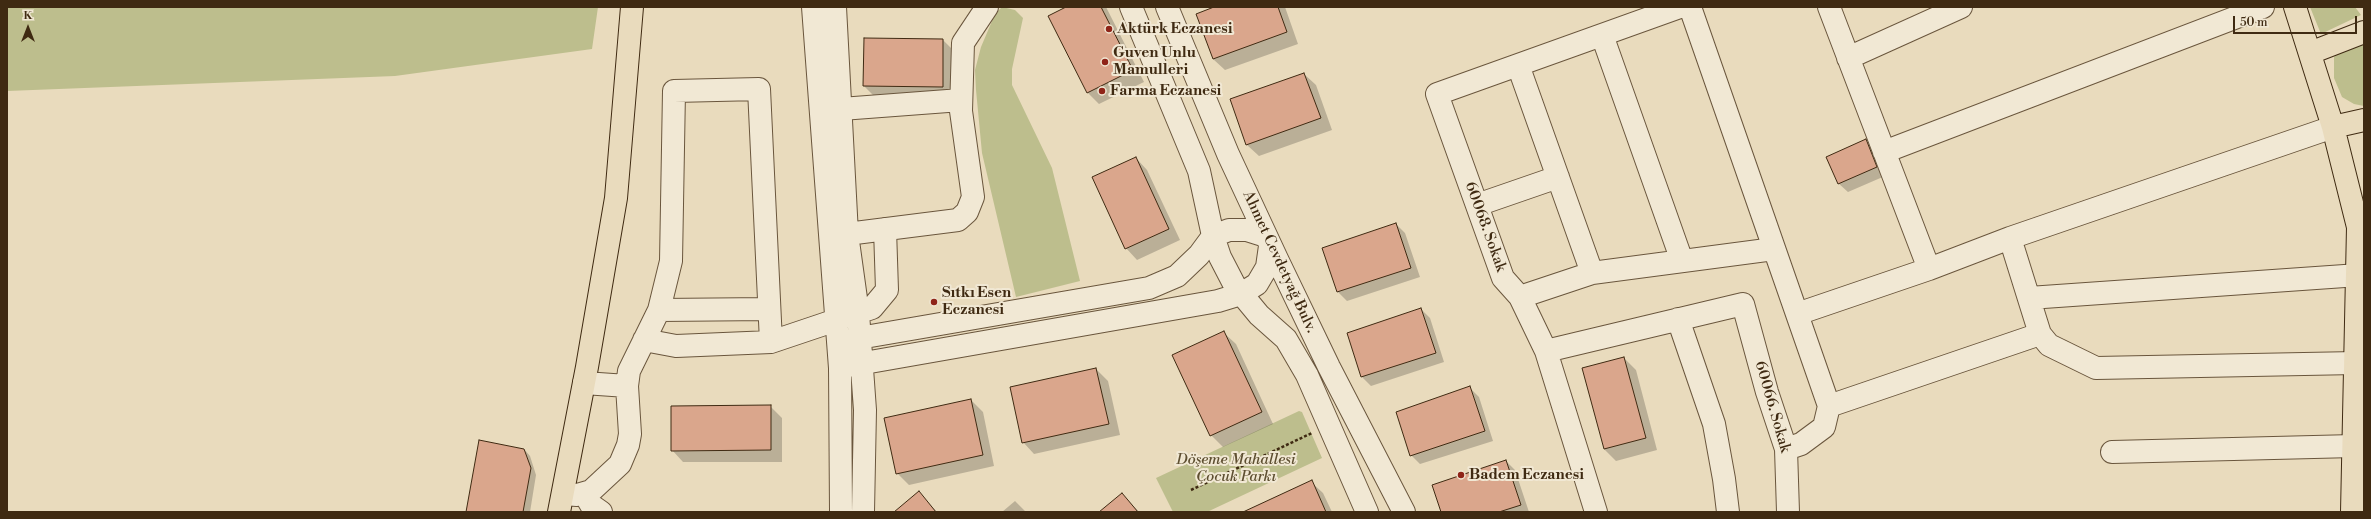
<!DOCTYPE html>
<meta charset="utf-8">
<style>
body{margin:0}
#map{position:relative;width:2371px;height:519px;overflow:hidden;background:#e9dbbd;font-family:"Libre Bodoni",serif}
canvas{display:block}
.frame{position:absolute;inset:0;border:8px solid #3f2a12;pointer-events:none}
.north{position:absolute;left:8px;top:8px;width:40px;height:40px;-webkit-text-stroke:3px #f1e8d4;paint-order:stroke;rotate:0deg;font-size:11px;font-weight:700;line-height:16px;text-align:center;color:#3f2a12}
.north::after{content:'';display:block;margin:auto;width:14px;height:18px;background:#3f2a12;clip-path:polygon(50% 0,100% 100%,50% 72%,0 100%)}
.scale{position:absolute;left:2233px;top:16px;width:124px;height:18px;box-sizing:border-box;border:2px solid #3f2a12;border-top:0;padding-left:5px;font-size:12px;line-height:14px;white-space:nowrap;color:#3f2a12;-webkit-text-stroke:3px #f1e8d4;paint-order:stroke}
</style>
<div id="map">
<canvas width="2371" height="519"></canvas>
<div class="frame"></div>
<div class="north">K</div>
<div class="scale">50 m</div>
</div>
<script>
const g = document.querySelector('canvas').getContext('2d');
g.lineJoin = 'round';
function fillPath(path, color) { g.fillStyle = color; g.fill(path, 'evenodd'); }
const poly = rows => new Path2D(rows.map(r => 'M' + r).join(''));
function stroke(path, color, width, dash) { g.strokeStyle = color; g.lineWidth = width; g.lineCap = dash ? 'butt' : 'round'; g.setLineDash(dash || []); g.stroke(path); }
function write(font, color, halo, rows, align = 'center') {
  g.font = font + ' "Libre Bodoni",serif'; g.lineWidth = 4; g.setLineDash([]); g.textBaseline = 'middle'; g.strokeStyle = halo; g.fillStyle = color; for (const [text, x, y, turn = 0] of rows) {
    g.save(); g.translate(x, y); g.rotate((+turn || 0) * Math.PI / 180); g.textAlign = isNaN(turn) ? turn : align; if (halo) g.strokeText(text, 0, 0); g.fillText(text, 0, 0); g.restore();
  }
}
const green = poly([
 [7,7,598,7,592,49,395,76,7,91],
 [1002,7,1015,10,1023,18,1012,69,1012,85,1052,168,1080,281,1016,297,982,153,976,90,975,70,981,47,995,14],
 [2310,7,2355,7,2361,15,2321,34],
 [2356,43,2364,44,2364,106,2354,104,2342,97,2334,78,2334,57,2342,47],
 [1299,411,1302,412,1322,458,1207,512,1173,512,1156,478]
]);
const shadow = poly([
 [1069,7,1106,7,1144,82,1099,104,1088,93],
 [1217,7,1285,7,1298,44,1225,70,1213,59],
 [865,39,943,40,955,52,954,99,876,98,864,86],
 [1304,74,1316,85,1332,130,1259,156,1247,145],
 [1866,141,1875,150,1885,176,1848,192,1838,183],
 [1136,158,1147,170,1180,240,1137,260,1126,248],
 [1396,224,1405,233,1420,277,1347,301,1338,292,1323,249],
 [1421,309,1430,318,1444,362,1371,386,1362,377,1348,334],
 [1224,333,1236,344,1273,424,1223,447,1211,435],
 [1624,358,1636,370,1657,450,1616,461,1604,449],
 [1096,369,1108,381,1120,435,1034,454,1023,442],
 [1470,388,1479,397,1493,441,1420,464,1411,455],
 [971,400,983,412,994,466,909,485,897,473],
 [770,406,782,418,782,462,683,462,672,450],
 [524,449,530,456,536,475,530,512,467,512],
 [1506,461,1515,470,1529,512,1442,512],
 [1311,482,1323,493,1332,512,1265,512],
 [919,493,937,512,896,512],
 [1122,494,1139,512,1100,512],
 [1015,501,1026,512,1002,512]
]);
const building = poly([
 [1066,7,1101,7,1133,70,1087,93,1048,16,1066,7],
 [1214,7,1278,7,1287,32,1213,59,1196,14,1214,7],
 [864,38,943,39,943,87,863,86,864,38],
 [1304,73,1321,118,1246,145,1230,99,1304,73],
 [1866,139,1877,167,1838,184,1826,157,1866,139],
 [1136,157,1169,229,1125,249,1092,177,1136,157],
 [1396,223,1411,268,1337,292,1322,248,1396,223],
 [1421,308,1436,353,1361,377,1347,333,1421,308],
 [1224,331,1262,412,1210,436,1172,355,1224,331],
 [1624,357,1646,438,1604,449,1582,368,1624,357],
 [1096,368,1109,424,1022,443,1010,387,1096,368],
 [1470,386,1485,431,1410,456,1396,412,1470,386],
 [971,399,983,455,896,474,884,418,971,399],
 [771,405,771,450,671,451,671,406,771,405],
 [479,440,524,449,531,468,523,512,466,512,479,440],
 [1506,460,1521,505,1499,512,1441,512,1432,485,1506,460],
 [1312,480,1326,512,1243,512,1312,480],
 [919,491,936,512,894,512,919,491],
 [1122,493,1138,512,1099,512,1122,493]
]);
const path = poly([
 [1191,490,1312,433]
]);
const minor = poly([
 [813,7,840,368,841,512],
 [835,7,847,234,858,313,865,410,863,512],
 [1131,7,1199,171,1213,236,1220,257,1235,286,1259,315,1286,339,1307,375,1367,512],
 [1167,7,1228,154,1277,259,1329,367,1404,512],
 [1690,7,1829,406,1824,427,1801,444,1786,449],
 [1829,7,1929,269],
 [1602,35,1682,261],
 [1848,58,1961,7],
 [1518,65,1592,273],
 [841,109,961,100],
 [1884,152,2263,7],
 [1477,205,1558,177],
 [847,234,958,220,967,212,973,197,961,111,963,43,987,7],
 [2010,238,2040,334,2049,345,2096,368,2356,363],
 [1520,297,1592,273,1774,249],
 [2029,298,2359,275],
 [659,310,769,309],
 [1797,314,1929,269,2010,238,2333,127],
 [1678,319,1714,424,1724,479,1728,512],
 [644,340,676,346,771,342,872,308,887,290,885,229],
 [845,343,859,338,1149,288,1177,276,1199,255,1213,236,1229,230,1247,230,1266,236],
 [1546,351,1743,304,1767,392,1786,449,1788,512],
 [847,366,1218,301,1241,294,1257,284,1267,267,1270,246],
 [584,383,627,386],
 [1829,406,2040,334],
 [2112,452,2354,446],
 [584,493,591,505,601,512],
 [563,494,577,495,591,491,620,464,628,445,630,434,627,386,629,371,659,310,671,261,674,91,759,89,771,342],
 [1596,512,1546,351,1520,297,1503,278,1437,94,1680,7]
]);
const major = poly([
 [2295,7,2333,127,2358,227,2352,512],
 [2310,53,2364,32],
 [2333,127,2364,120],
 [559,512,587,367,616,198,632,7]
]);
const markers = [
 [1109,29,4,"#8f2418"],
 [1105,62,4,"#8f2418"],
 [1102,91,4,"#8f2418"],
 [934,302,4,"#8f2418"],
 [1461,475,4,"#8f2418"]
];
const poiNames = [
 ["Aktürk Eczanesi",1117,29],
 ["Guven Unlu",1113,53],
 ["Mamulleri",1113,70],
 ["Farma Eczanesi",1110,91],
 ["Sıtkı Esen",942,293],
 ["Eczanesi",942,310],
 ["Badem Eczanesi",1469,475]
];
const streetNames = [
 ["60068. Sokak",1485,227,70],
 ["Ahmet Cevdetyağ Bulv.",1279,262,65],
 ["60066. Sokak",1772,407,74]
];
const parkNames = [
 ["Döşeme Mahallesi",1236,460],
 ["Çocuk Parkı",1236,477]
];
fillPath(green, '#bdbe8d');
fillPath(shadow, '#0003');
fillPath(building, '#daa68c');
stroke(building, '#3f2a12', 1);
stroke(minor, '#6a563d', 24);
stroke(major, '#3f2a12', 24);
stroke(path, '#3f2a12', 2.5, [3, 2]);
stroke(minor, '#f1e8d4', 22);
stroke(major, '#e9dbbd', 22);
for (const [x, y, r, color] of markers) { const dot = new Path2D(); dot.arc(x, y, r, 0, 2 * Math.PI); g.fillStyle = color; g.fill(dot); stroke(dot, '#f1e8d4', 1.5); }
write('bold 15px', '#3f2a12', '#f1e8d4', poiNames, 'left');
write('15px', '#3f2a12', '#f1e8d4', streetNames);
write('italic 15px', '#5e4f31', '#f1e8d4', parkNames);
</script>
